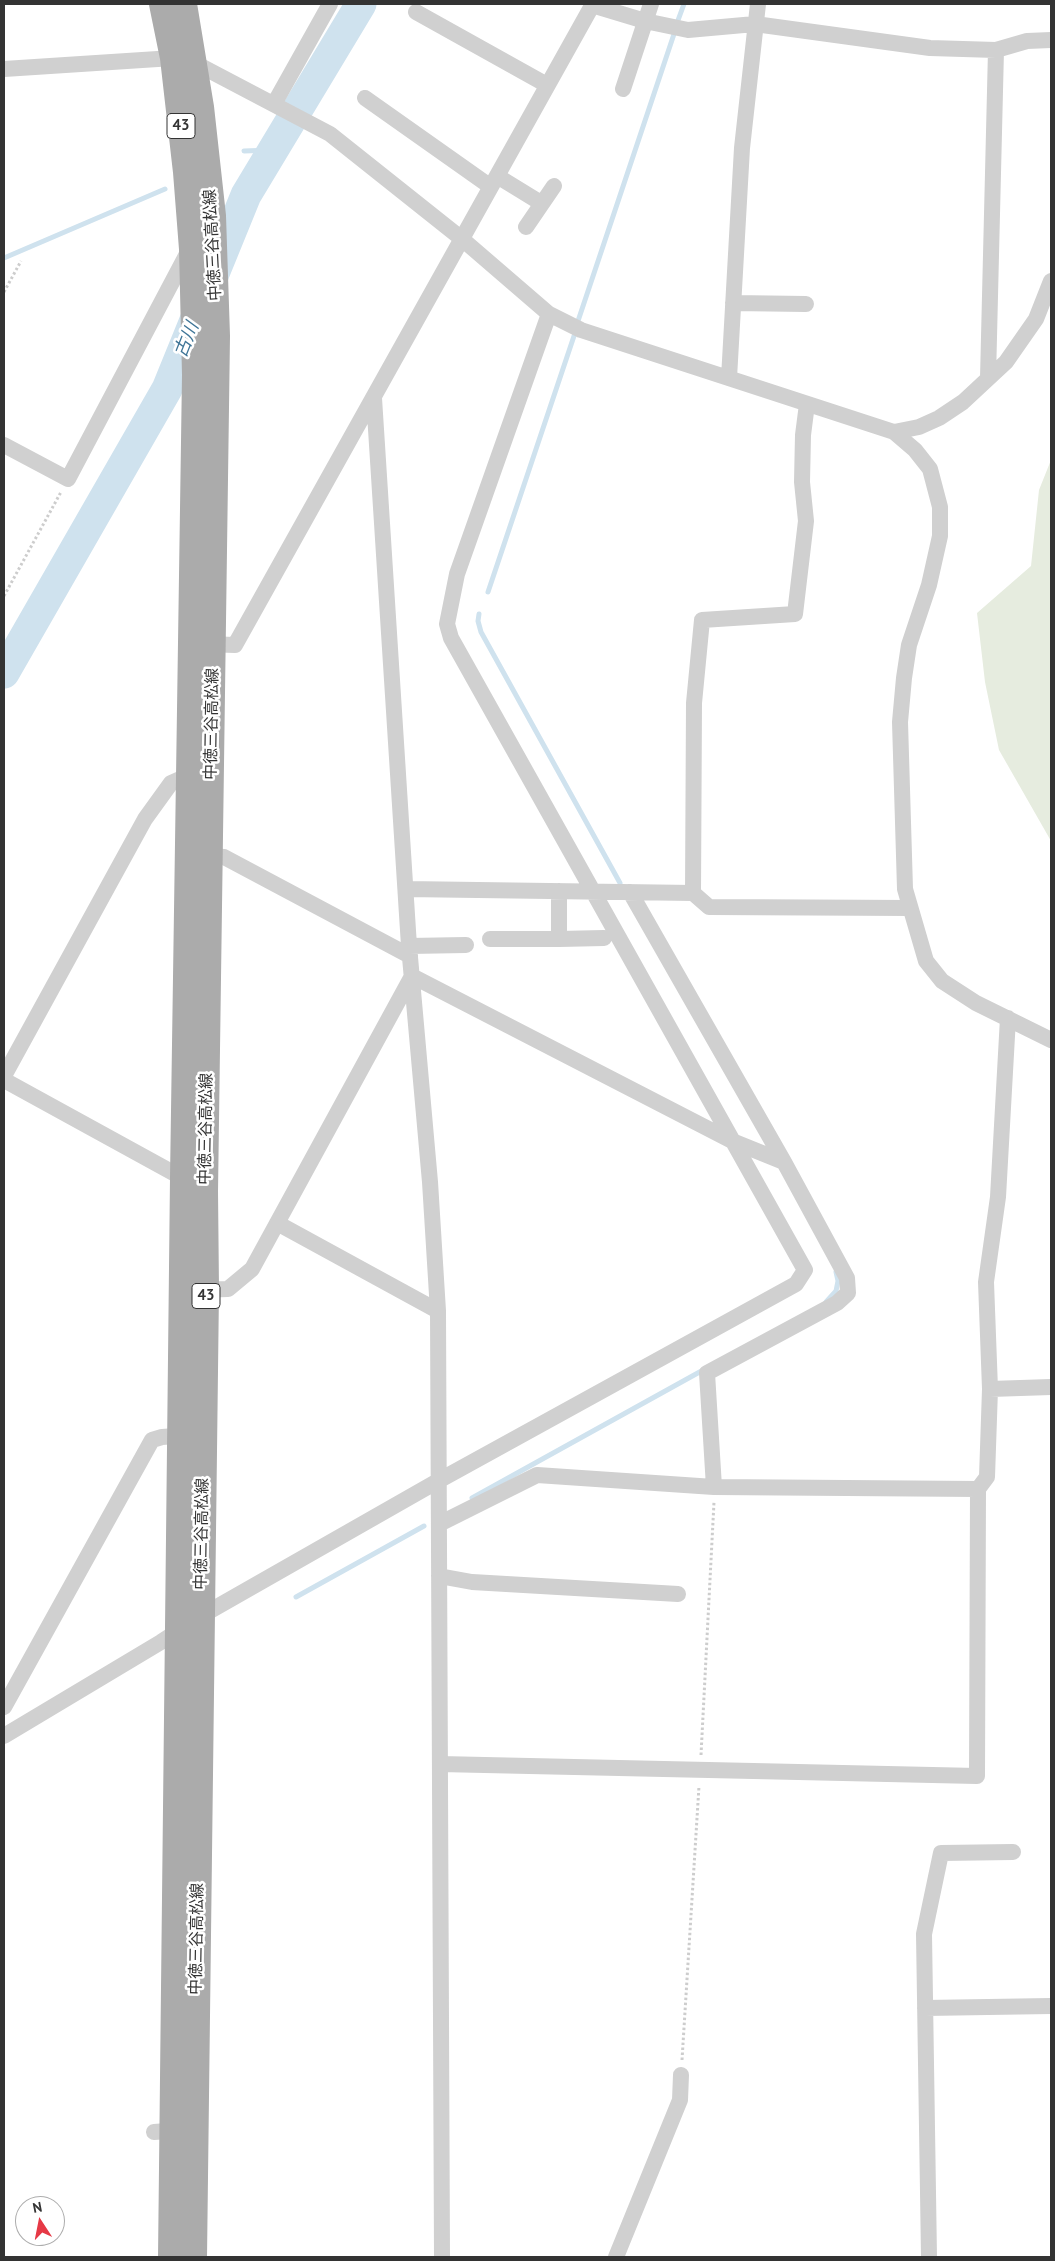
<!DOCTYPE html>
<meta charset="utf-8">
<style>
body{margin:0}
#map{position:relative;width:1055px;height:2261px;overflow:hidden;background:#fff;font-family:"PT Sans",sans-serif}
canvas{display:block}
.frame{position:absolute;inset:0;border:5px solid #333;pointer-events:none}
.north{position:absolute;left:15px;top:2196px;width:50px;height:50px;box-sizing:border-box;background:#fff;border:1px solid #adadad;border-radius:50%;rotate:349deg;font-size:14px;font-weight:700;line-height:20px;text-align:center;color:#333}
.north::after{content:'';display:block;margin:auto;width:18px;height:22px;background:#e63946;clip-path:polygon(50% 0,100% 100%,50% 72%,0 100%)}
</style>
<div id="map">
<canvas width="1055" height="2261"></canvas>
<div class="frame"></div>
<div class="north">N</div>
</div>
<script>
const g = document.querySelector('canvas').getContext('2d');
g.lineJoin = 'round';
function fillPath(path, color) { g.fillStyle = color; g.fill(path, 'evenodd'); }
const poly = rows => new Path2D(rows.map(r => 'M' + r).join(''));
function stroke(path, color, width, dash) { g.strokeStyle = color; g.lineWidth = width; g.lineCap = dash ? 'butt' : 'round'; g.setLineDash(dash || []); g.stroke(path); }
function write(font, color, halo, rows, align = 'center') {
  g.font = font + ' "PT Sans","Noto Sans JP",sans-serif'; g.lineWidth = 5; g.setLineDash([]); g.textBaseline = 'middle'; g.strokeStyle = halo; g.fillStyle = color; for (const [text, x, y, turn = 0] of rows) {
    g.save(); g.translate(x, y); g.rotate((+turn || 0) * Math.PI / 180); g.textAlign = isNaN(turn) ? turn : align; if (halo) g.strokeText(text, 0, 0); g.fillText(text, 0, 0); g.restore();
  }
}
const green = poly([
 [1051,460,1051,841,999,750,985,682,977,613,1031,566,1039,490]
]);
const stream = poly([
 [677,23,684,4],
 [244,151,272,150],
 [4,258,165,189],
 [578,321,674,34],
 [488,592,574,336],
 [479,614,478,621,481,632,620,883],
 [826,1302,836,1291,838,1281,836,1272],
 [472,1498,705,1369],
 [296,1597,424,1526]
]);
const river = poly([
 [4,673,167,389,246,195,361,4]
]);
const path = poly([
 [4,292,21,261],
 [4,596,61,492],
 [701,1755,714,1502],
 [682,2060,699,1786]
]);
const street = poly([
 [592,5,645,21,688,30,755,24,930,48,996,50,1027,41,1051,40],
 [416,12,547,85],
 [4,69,173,58,195,63,330,134,462,239,549,314,581,330,894,432,915,450,930,469,940,507,940,536,929,585,909,645,904,678,900,722,905,889,926,961,942,981,976,1003,1051,1040],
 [623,89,651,4],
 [365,98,491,187],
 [274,104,330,4],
 [497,176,541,203],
 [526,227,554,186],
 [733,303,806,304],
 [729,378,742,148,758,4],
 [988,378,996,50],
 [374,398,409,946,430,1182,438,1311,442,2257],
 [894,432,919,427,939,418,963,402,1006,362,1036,319,1051,281],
 [4,445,68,479,188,252],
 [205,644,235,645,593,4],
 [210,856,224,857,410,956],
 [406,889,693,893,709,907,910,908],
 [630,892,784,1162,847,1278,848,1293,837,1303,707,1373,714,1487],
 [693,893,694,703,702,620,795,614,806,521,802,482,803,435,807,404],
 [490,939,559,939,559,891],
 [559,939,604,938],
 [409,946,466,945],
 [4,1076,145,819,171,783,189,775,197,775],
 [4,1080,188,1181],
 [277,1223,438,1311],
 [197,1290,228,1289,252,1269,412,976,732,1141,784,1162],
 [990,1389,1051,1387],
 [439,1524,537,1475,714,1487,978,1489],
 [439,1576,472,1582,678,1594],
 [4,1707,152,1440,162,1437,189,1435],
 [4,1736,161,1642,201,1616,438,1481,796,1284,805,1270,451,638,447,624,457,574,549,314],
 [440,1764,977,1776,978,1489,987,1477,990,1389,986,1282,998,1197,1008,1018],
 [925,2008,1051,2006],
 [154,2132,181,2130],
 [616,2257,680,2100,681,2075],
 [929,2257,924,1934,941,1853,1013,1852]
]);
const primary = poly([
 [162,4,173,58,186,172,192,249,195,375,183,1178,171,2257],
 [184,4,201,107,213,216,217,336,205,1191,206,1290,194,2257]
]);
const shields = [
 [181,126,28],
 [206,1296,28]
];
const shieldNames = [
 ["43",181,126],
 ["43",206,1296]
];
const streetNames = [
 ["中徳三谷高松線",213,245,-93],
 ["中徳三谷高松線",212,724,-89],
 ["中徳三谷高松線",206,1129,-89],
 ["中徳三谷高松線",202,1534,-89],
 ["中徳三谷高松線",197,1939,-89]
];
const waterNames = [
 ["古川",187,340,-68]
];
fillPath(green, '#e6ecdf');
stroke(stream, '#cfe2ee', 5);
stroke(river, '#cfe2ee', 31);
stroke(path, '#cdcdcd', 3, [2.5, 2.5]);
stroke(street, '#d0d0d0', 16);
stroke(primary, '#ababab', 26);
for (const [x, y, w] of shields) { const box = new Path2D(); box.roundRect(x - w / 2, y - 12.5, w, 25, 4); g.fillStyle = '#fff'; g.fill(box); stroke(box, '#333', 1); }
write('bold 15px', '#333', null, shieldNames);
write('16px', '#333', '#fff', streetNames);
write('italic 18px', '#3f7597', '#fff', waterNames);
</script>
